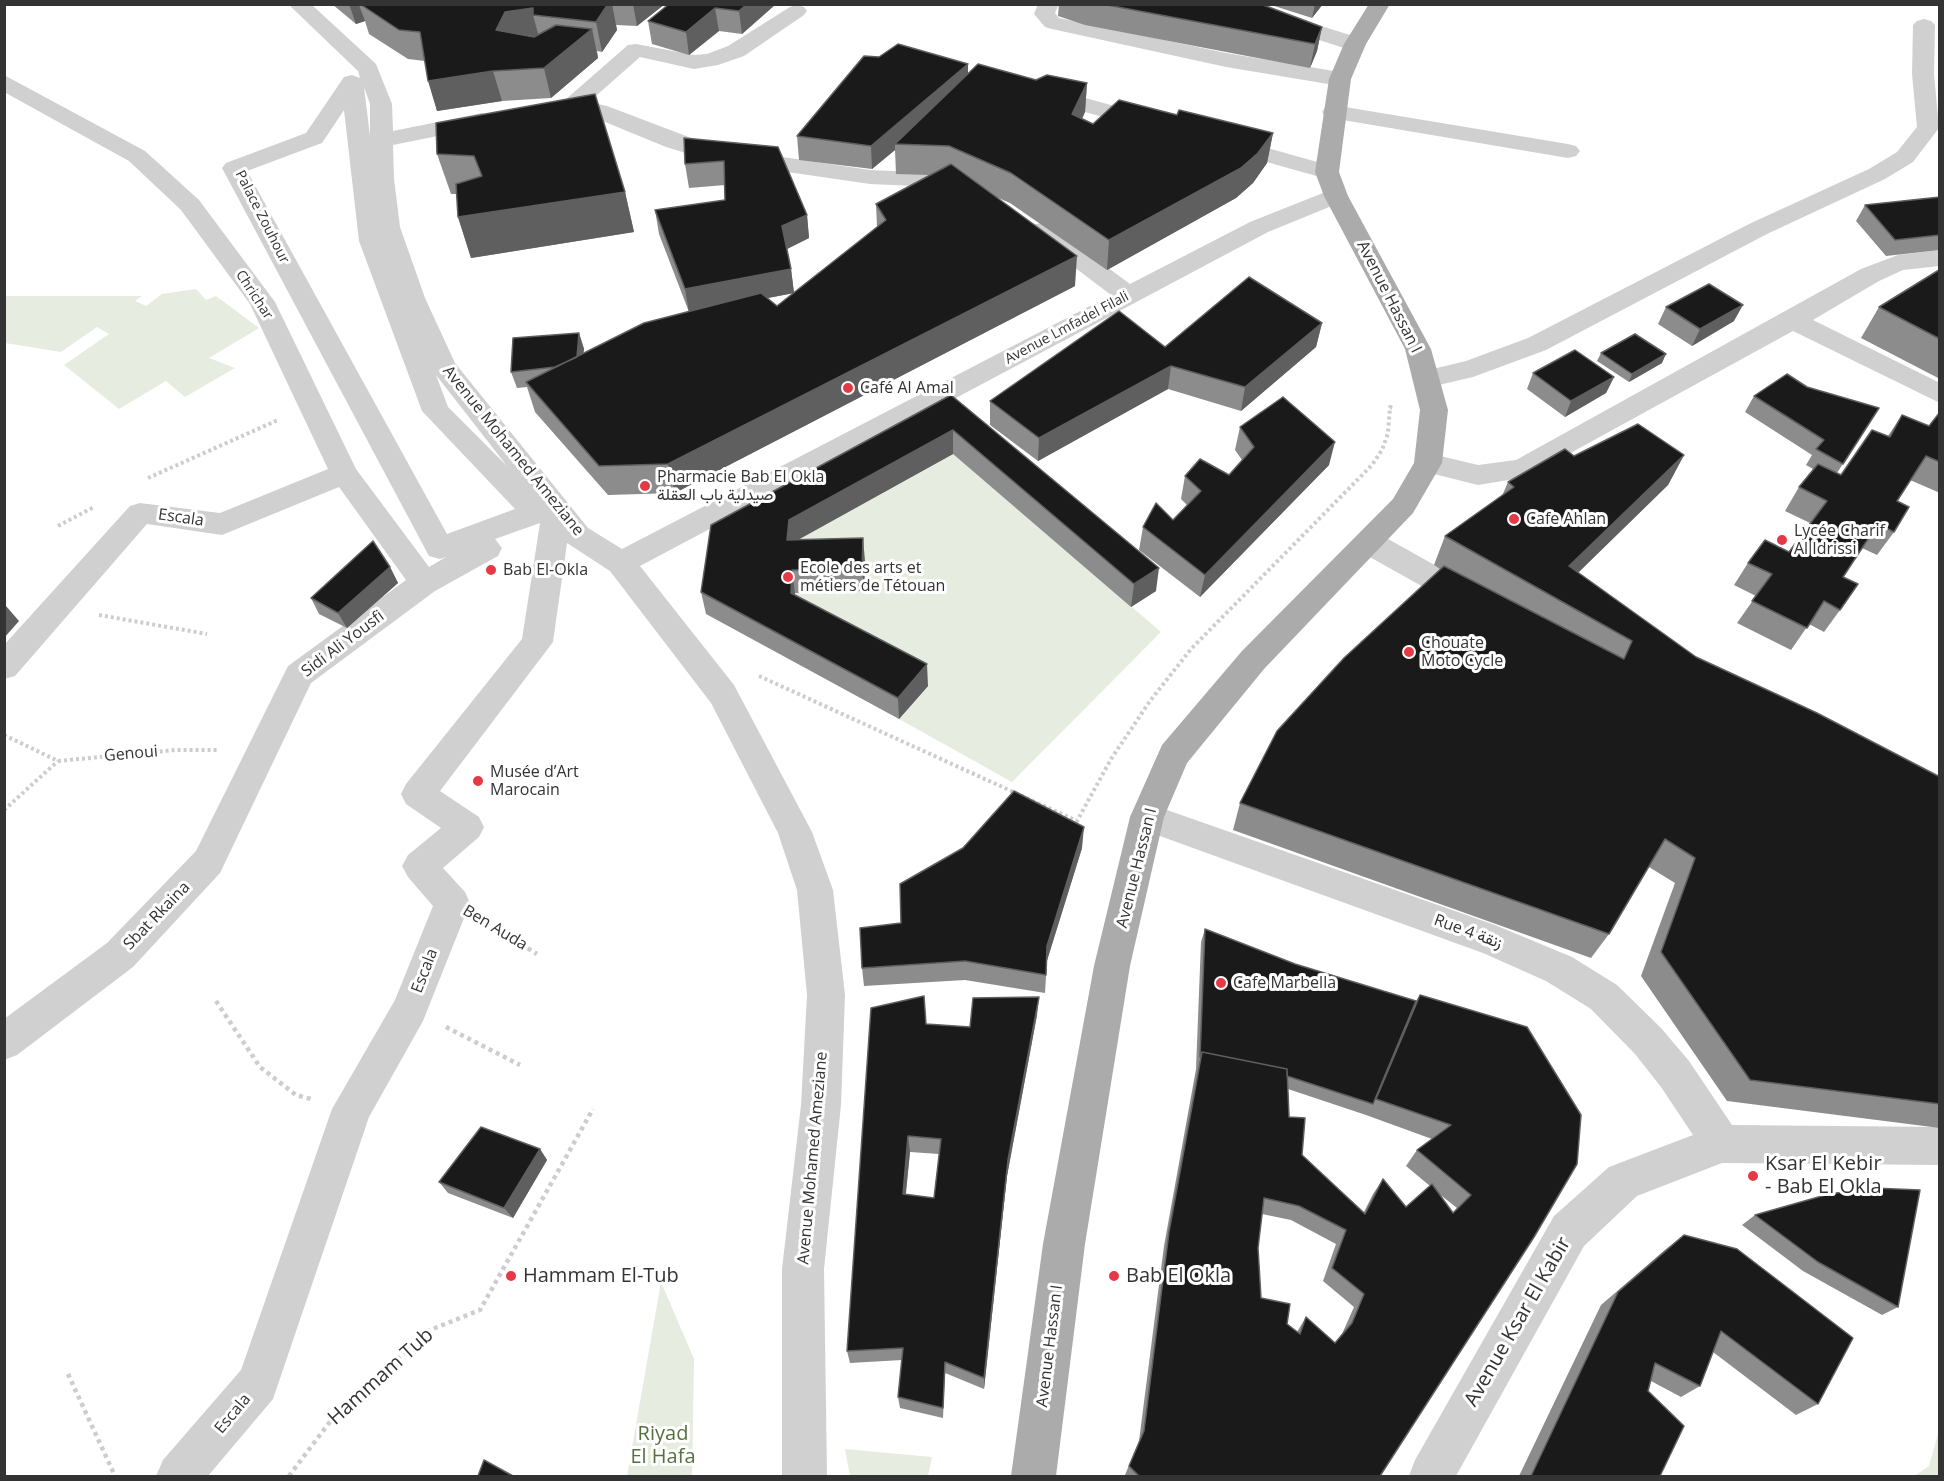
<!DOCTYPE html>
<meta charset="utf-8">
<style>
body{margin:0}
#map{position:relative;width:1944px;height:1481px;overflow:hidden;background:#fff;font-family:"Open Sans",sans-serif}
canvas{display:block}
.frame{position:absolute;inset:0;border:6px solid #333;pointer-events:none}
</style>
<div id="map">
<canvas width="1944" height="1481"></canvas>
<div class="frame"></div>
</div>
<script>
const g = document.querySelector('canvas').getContext('2d');
g.lineJoin = 'round';
function fillPath(path, color) { g.fillStyle = color; g.fill(path, 'evenodd'); }
const poly = rows => new Path2D(rows.map(r => 'M' + r).join(''));
function stroke(path, color, width, dash) { g.strokeStyle = color; g.lineWidth = width; g.lineCap = dash ? 'butt' : 'round'; g.setLineDash(dash || []); g.stroke(path); }
function write(font, color, halo, rows, align = 'center') {
  g.font = font + ' "Open Sans",Vazirmatn,sans-serif'; g.lineWidth = 6; g.setLineDash([]); g.textBaseline = 'middle'; g.strokeStyle = halo; g.fillStyle = color; for (const [text, x, y, turn = 0] of rows) {
    g.save(); g.translate(x, y); g.rotate((+turn || 0) * Math.PI / 180); g.textAlign = isNaN(turn) ? turn : align; if (halo) g.strokeText(text, 0, 0); g.fillText(text, 0, 0); g.restore();
  }
}
const green = poly([
 [196,289,206,300,216,296,259,328,209,358,235,368,185,397,166,381,119,409,64,365,109,334,97,327,61,352,5,343,5,296,142,296,135,301,146,306,162,294],
 [953,454,1161,632,1012,782,899,719,794,615,795,593,864,591,792,543],
 [661,1282,694,1359,692,1476,627,1476],
 [1939,1430,1939,1476,1914,1476,1929,1466],
 [845,1449,932,1457,928,1476,850,1476]
]);
const pathFar1 = poly([
 [148,478,278,420],
 [58,526,94,507],
 [99,615,207,634],
 [759,676,1077,821,1111,759,1150,701,1191,649,1372,465,1382,450,1388,433,1390,407,1395,408],
 [4,735,58,761,175,750,217,750],
 [4,810,58,761]
]);
const path = poly([
 [487,923,537,954],
 [216,1001,260,1067,296,1095,311,1099],
 [446,1027,520,1065],
 [68,1374,115,1476],
 [289,1476,335,1415,430,1330,480,1310,593,1109]
]);
const minor = poly([
 [288,4,311,4,376,64,392,104,393,131,482,113,490,115,493,120,490,125,482,127,393,145,394,179,400,227,425,298,455,363,588,528,622,549,1111,295,1032,235,1029,230,1032,225,1041,223,1050,225,1130,284,1250,222,1328,191,1336,189,1344,191,1348,196,1344,201,1268,232,640,566,734,685,812,832,833,890,845,995,841,1105,824,1269,827,1476,782,1476,782,1269,801,1105,807,995,797,890,778,833,711,703,610,571,567,543,553,642,440,791,479,817,484,827,479,837,443,868,465,892,470,903,423,1021,369,1117,273,1399,208,1476,156,1476,163,1460,241,1370,332,1109,395,1000,433,906,408,877,402,866,408,855,441,828,406,804,401,794,406,784,522,639,540,523,495,539,502,548,498,556,435,591,311,683,220,873,133,967,17,1055,4,1060,4,1019,107,943,196,851,288,666,406,580,339,487,222,535,147,524,15,676,4,679,4,645,130,506,140,503,220,513,328,469,250,304,181,210,129,161,4,92,4,75,145,151,199,200,275,302,356,469,429,567,446,557,440,559,429,556,222,168,226,163,306,133,344,77,352,75,360,78,358,71,288,4],
 [364,87,370,104,370,136,364,87],
 [344,110,359,241,422,411,515,509,447,534,247,171,322,143,344,110],
 [436,375,507,466,448,407,436,375],
 [1038,4,1059,4,1055,13,1059,18,1226,53,1340,72,1348,74,1351,79,1348,84,1340,86,1226,67,1052,29,1045,27,1034,14,1038,4],
 [1217,4,1250,4,1363,39,1366,44,1363,49,1355,50,1347,49,1220,8,1217,4],
 [797,5,804,7,807,11,804,15,744,56,718,65,694,69,640,57,589,102,607,106,715,147,870,170,916,172,973,183,977,188,973,193,965,195,916,186,870,184,712,161,666,147,593,117,572,113,556,115,548,113,545,108,548,103,565,100,628,45,636,44,694,55,707,54,728,46,790,7,797,5],
 [1924,19,1931,21,1935,25,1934,74,1939,128,1913,162,1885,179,1767,234,1546,350,1473,377,1426,388,1416,385,1413,379,1416,373,1466,361,1528,338,1749,224,1869,169,1897,152,1917,127,1912,74,1913,25,1917,21,1924,19],
 [1043,86,1157,118,1160,123,1157,128,1149,130,1035,98,1032,93,1035,88,1043,86],
 [1333,105,1568,144,1576,146,1580,151,1576,156,1568,158,1325,117,1322,112,1325,107,1333,105],
 [1225,136,1335,167,1339,172,1335,177,1327,179,1217,148,1213,143,1217,138,1225,136],
 [1940,250,1940,266,1903,270,1879,281,1813,320,1940,383,1940,403,1793,331,1554,462,1533,476,1478,485,1418,470,1414,463,1418,456,1428,453,1478,465,1516,460,1861,269,1898,255,1940,250],
 [1370,532,1381,535,1481,591,1485,599,1481,607,1470,611,1459,607,1359,551,1355,543,1359,535,1370,532],
 [1147,803,1495,925,1572,957,1617,985,1661,1028,1689,1061,1732,1125,1940,1127,1940,1165,1722,1163,1637,1196,1584,1246,1456,1476,1409,1476,1415,1460,1554,1216,1609,1167,1693,1135,1661,1087,1635,1054,1591,1009,1546,981,1483,953,1135,827,1130,817,1135,807,1147,803]
]);
const major = poly([
 [1369,4,1390,4,1366,44,1351,79,1339,172,1348,196,1431,349,1448,410,1442,463,1413,513,1264,669,1187,763,1164,817,1130,966,1085,1244,1056,1476,1011,1476,1043,1244,1094,966,1130,817,1162,745,1242,651,1393,499,1414,463,1420,410,1405,349,1324,196,1315,172,1329,79,1344,44,1369,4]
]);
const wall = poly([
 [332,4,665,4,637,26,616,25,617,30,602,52,597,51,598,58,551,98,502,101,437,111,425,61,408,59,369,34,365,21,356,24],
 [669,4,776,4,742,34,719,31,689,55,652,44,648,21],
 [1059,4,1259,4,1322,27,1317,51,1310,68,1085,25,1058,16],
 [1268,4,1323,4,1312,18],
 [968,73,1036,80,1087,83,1085,112,1082,119,1093,124,1177,115,1273,133,1267,163,1253,183,1236,198,1107,270,1010,203,996,197,1075,286,675,493,608,495,535,412,527,387,517,388,511,372,579,333,584,349,583,353,689,312,659,234,655,210,725,200,725,185,689,188,685,164,778,147,807,215,809,238,787,249,791,269,794,293,768,298,777,306,877,227,876,204,929,175,896,174,895,150,872,169,799,160,797,136],
 [436,123,625,192,634,232,471,258,458,217,457,194,451,194,437,154],
 [1940,197,1940,250,1886,256,1856,221,1865,205],
 [1940,270,1940,379,1861,338,1879,307],
 [1666,307,1734,321,1692,346,1658,324],
 [1322,323,1316,347,1241,411,1168,389,1038,461,990,425,990,401,1165,347],
 [1601,353,1662,363,1629,382,1597,361],
 [1533,373,1614,377,1606,393,1565,417,1527,389],
 [1807,387,1879,408,1837,473,1841,475,1888,436,1902,415,1929,426,1940,412,1940,493,1910,480,1897,501,1894,532,1877,555,1862,548,1843,577,1840,610,1824,632,1809,624,1791,650,1737,623,1756,596,1734,585,1748,563,1789,552,1810,523,1785,511,1799,487,1813,469,1806,465,1812,455,1745,412,1754,396],
 [951,395,1156,591,1131,607,953,454,798,540,865,561,864,591,795,593,795,595,928,686,899,719,706,614,701,592],
 [1240,427,1329,465,1200,597,1139,550,1143,527,1173,520,1187,505,1181,499,1185,476,1229,475,1242,460,1235,450],
 [1684,455,1668,485,1578,573,1696,657,1940,777,1940,1128,1727,1101,1641,976,1675,883,1649,867,1609,934,1591,958,1233,830,1240,803,1440,569,1434,565,1445,536,1502,496,1508,482,1574,456],
 [390,567,398,583,347,628,319,614,311,598],
 [1082,848,1047,960,1045,993,965,980,864,986,862,968,901,923],
 [1205,929,1295,964,1416,1001,1420,995,1527,1027,1380,1476,1126,1476,1125,1475,1139,1441,1164,1246,1196,1069,1201,942],
 [1288,1089,1366,1115,1432,1139,1417,1150,1406,1166,1430,1186,1406,1207,1383,1179,1373,1194,1364,1212,1302,1155,1289,1117],
 [1438,1193,1457,1208,1453,1213],
 [1262,1214,1291,1220,1336,1244,1323,1281,1354,1307,1342,1334,1335,1343,1306,1317,1297,1332,1287,1324,1261,1298,1258,1248],
 [1037,1015,1007,1176,984,1389,945,1373,943,1418,900,1408,898,1397,902,1360,850,1363,847,1351,926,1024,970,1027],
 [910,1152,939,1154,934,1198,906,1194],
 [540,1149,547,1160,513,1218,448,1193,439,1182],
 [1755,1215,1898,1307,1882,1315,1803,1271,1742,1225],
 [1684,1235,1818,1404,1796,1415,1713,1352,1700,1386,1681,1397,1651,1381,1648,1391,1660,1476,1519,1476,1601,1305,1666,1249]
]);
const shadedWall = poly([
 [349,4,412,4,359,5,365,21,356,24],
 [608,4,612,4,617,30,602,52,596,22],
 [633,4,665,4,637,26],
 [747,4,776,4,742,34,739,11],
 [1315,4,1323,4,1312,18],
 [533,8,533,15,539,37,496,30,505,12],
 [715,8,719,31,689,55,686,32],
 [1322,27,1317,51,1310,68,1315,44],
 [592,29,598,58,551,98,544,68],
 [968,64,968,87,895,144,895,150,872,169,871,146],
 [493,71,502,101,437,111,428,81],
 [1087,83,1085,112,1070,144,1072,114],
 [1273,133,1267,163,1253,183,1236,198,1107,270,1109,240],
 [625,192,634,232,471,258,458,217],
 [807,215,809,238,785,250,782,226],
 [1077,256,1075,286,675,493,668,464],
 [791,269,794,293,689,313,685,289],
 [1743,305,1734,321,1692,346,1700,329],
 [1322,323,1316,347,1241,411,1245,387],
 [579,333,584,349,580,381,576,365],
 [1666,354,1662,363,1629,382,1632,374],
 [1171,366,1168,389,1038,461,1039,438],
 [1614,377,1606,393,1565,417,1571,401],
 [953,430,953,454,792,543,787,540,789,520],
 [1335,442,1329,465,1200,597,1205,575],
 [1684,455,1668,485,1555,595,1569,566],
 [863,538,865,561,864,591,862,569],
 [390,567,398,583,347,628,338,613],
 [1159,568,1156,591,1131,607,1134,584],
 [792,570,795,593,794,615,791,593],
 [6,606,19,621,4,638,4,607],
 [927,664,928,686,899,719,898,698],
 [1084,827,1082,848,1046,964,1047,946],
 [1039,997,1037,1015,1007,1176,984,1389,984,1378,1008,1160],
 [908,1136,910,1152,904,1209,903,1194],
 [540,1149,547,1160,513,1218,504,1208]
]);
const building = poly([
 [360,4,608,4,596,22,533,15,533,8,505,12,496,30,534,37,556,25,592,29,544,68,493,71,428,81,420,32,399,30,360,4],
 [669,4,747,4,739,11,715,8,686,32,648,21,669,4],
 [1102,4,1259,4,1266,6,1322,27,1315,44,1102,4],
 [898,44,968,64,871,146,797,136,864,56,879,57,898,44],
 [978,64,1036,80,1047,75,1087,83,1072,114,1093,124,1119,100,1177,115,1179,110,1273,133,1258,153,1241,168,1109,240,1011,173,949,146,895,144,978,64],
 [595,94,625,192,458,217,456,184,482,176,474,156,437,154,436,123,595,94],
 [684,138,778,147,807,215,782,226,791,269,685,289,655,210,725,200,724,161,685,164,684,138],
 [951,164,1077,256,668,464,599,466,526,382,644,323,761,293,777,306,886,220,876,204,951,164],
 [1940,197,1940,235,1895,240,1865,205,1940,197],
 [1939,270,1940,339,1879,307,1939,270],
 [1249,277,1322,323,1245,387,1171,366,1039,438,990,401,1119,311,1165,347,1249,277],
 [1709,284,1743,305,1700,329,1666,307,1709,284],
 [579,333,577,357,555,367,511,372,513,338,579,333],
 [1635,334,1666,354,1632,374,1601,353,1635,334],
 [1575,350,1614,377,1571,401,1533,373,1575,350],
 [1787,374,1807,387,1879,408,1843,464,1816,449,1824,440,1754,396,1787,374],
 [951,395,1159,568,1134,584,953,430,789,520,787,540,863,538,862,569,792,570,791,593,927,664,898,698,701,592,711,525,951,395],
 [1283,397,1335,442,1205,575,1143,527,1156,503,1173,520,1201,491,1185,476,1200,459,1229,475,1254,447,1240,427,1283,397],
 [1940,412,1940,462,1926,456,1897,501,1909,507,1894,532,1878,524,1843,577,1858,584,1840,610,1824,601,1807,628,1752,601,1772,574,1748,563,1765,540,1789,552,1827,501,1799,487,1818,464,1841,475,1872,430,1890,437,1902,415,1929,426,1940,412],
 [1638,424,1684,455,1569,566,1696,657,1817,713,1940,777,1940,1104,1750,1080,1661,952,1695,858,1665,839,1609,934,1240,803,1277,731,1344,658,1444,566,1624,659,1632,641,1445,536,1514,487,1508,482,1565,449,1574,456,1638,424],
 [373,541,390,567,338,613,311,598,373,541],
 [1014,791,1084,827,1047,946,1046,975,965,961,862,968,860,928,901,923,900,884,963,848,1014,791],
 [1205,929,1295,964,1416,1001,1373,1104,1287,1076,1287,1069,1202,1052,1200,1057,1205,929],
 [1420,995,1527,1027,1581,1115,1577,1164,1534,1237,1380,1476,1139,1476,1129,1466,1144,1431,1169,1232,1202,1052,1287,1069,1289,1117,1305,1118,1302,1155,1365,1214,1383,1179,1406,1207,1432,1184,1453,1213,1471,1195,1417,1150,1451,1125,1376,1099,1420,995],
 [1264,1198,1299,1206,1346,1230,1332,1268,1364,1294,1352,1323,1335,1343,1306,1317,1300,1334,1287,1324,1290,1304,1261,1298,1258,1248,1264,1198],
 [924,996,926,1024,970,1027,973,998,1039,997,1008,1160,984,1378,945,1362,943,1408,898,1397,903,1348,847,1351,871,1008,924,996],
 [908,1136,941,1139,934,1198,903,1194,908,1136],
 [481,1127,540,1149,504,1208,439,1182,481,1127],
 [1873,1188,1920,1190,1898,1307,1818,1262,1755,1215,1829,1194,1873,1188],
 [1684,1235,1737,1249,1853,1338,1818,1404,1721,1331,1700,1386,1655,1363,1648,1391,1684,1426,1660,1476,1531,1476,1618,1292,1684,1235],
 [484,1460,513,1476,478,1476,484,1460]
]);
const markers = [
 [848,388,6,"#e63946"],
 [645,486,6,"#e63946"],
 [1514,519,6,"#e63946"],
 [1782,540,6,"#e63946"],
 [491,570,6,"#e63946"],
 [788,577,6,"#e63946"],
 [1409,652,6,"#e63946"],
 [478,781,6,"#e63946"],
 [1221,983,6,"#e63946"],
 [1753,1176,6,"#e63946"],
 [511,1276,6,"#e63946"],
 [1114,1276,6,"#e63946"]
];
const farStreetnames = [
 ["Palace Zouhour",262,217,63],
 ["Chrichar",254,295,57],
 ["Avenue Lmfadel Filali",1067,328,-28]
];
const streetNames = [
 ["Avenue Hassan I",1389,297,63],
 ["Avenue Mohamed Ameziane",513,451,51],
 ["Escala",181,518,8],
 ["Sidi Ali Yousfi",343,644,-37],
 ["Genoui",131,754,-5],
 ["Avenue Hassan I",1137,868,-76],
 ["Sbat Rkaina",157,916,-46],
 ["Ben Auda",495,928,31],
 ["Rue 4 زنقة",1468,932,20],
 ["Escala",425,971,-69],
 ["Avenue Mohamed Ameziane",813,1158,-85],
 ["Avenue Hassan I",1050,1346,-83],
 ["Escala",233,1414,-50]
];
const poiNames = [
 ["Café Al Amal",860,388],
 ["Pharmacie Bab El Okla",657,477],
 ["صيدلية باب العقلة",657,495],
 ["Cafe Ahlan",1526,519],
 ["Lycée Charif",1794,531],
 ["Al Idrissi",1794,549],
 ["Ecole des arts et",800,568],
 ["métiers de Tétouan",800,586],
 ["Bab El-Okla",503,570],
 ["Chouate",1421,643],
 ["Moto Cycle",1421,661],
 ["Musée d’Art",490,772],
 ["Marocain",490,790],
 ["Cafe Marbella",1233,983]
];
const nearPoinames = [
 ["Ksar El Kebir",1765,1164],
 ["- Bab El Okla",1765,1187],
 ["Hammam El-Tub",523,1276],
 ["Bab El Okla",1126,1276]
];
const nearStreetnames = [
 ["Avenue Ksar El Kabir",1518,1322,-60],
 ["Hammam Tub",381,1377,-42]
];
const nearParknames = [
 ["Riyad",663,1434],
 ["El Hafa",663,1457]
];
fillPath(green, '#e6ecdf');
stroke(pathFar1, '#cdcdcd', 4, [3, 3]);
stroke(path, '#cdcdcd', 4.5, [4, 4]);
fillPath(minor, '#d0d0d0');
fillPath(major, '#ababab');
fillPath(wall, '#8c8c8c');
fillPath(shadedWall, '#5f5f5f');
fillPath(building, '#1a1a1a');
stroke(building, '#5f5f5f', 1.5);
for (const [x, y, r, color] of markers) { const dot = new Path2D(); dot.arc(x, y, r, 0, 2 * Math.PI); g.fillStyle = color; g.fill(dot); stroke(dot, '#fff', 2); }
write('14px', '#333', '#fff', farStreetnames);
write('16px', '#333', '#fff', streetNames);
write('16px', '#333', '#fff', poiNames, 'left');
write('20px', '#333', '#fff', nearPoinames, 'left');
write('20px', '#333', '#fff', nearStreetnames);
write('20px', '#56703f', '#fff', nearParknames);
</script>
